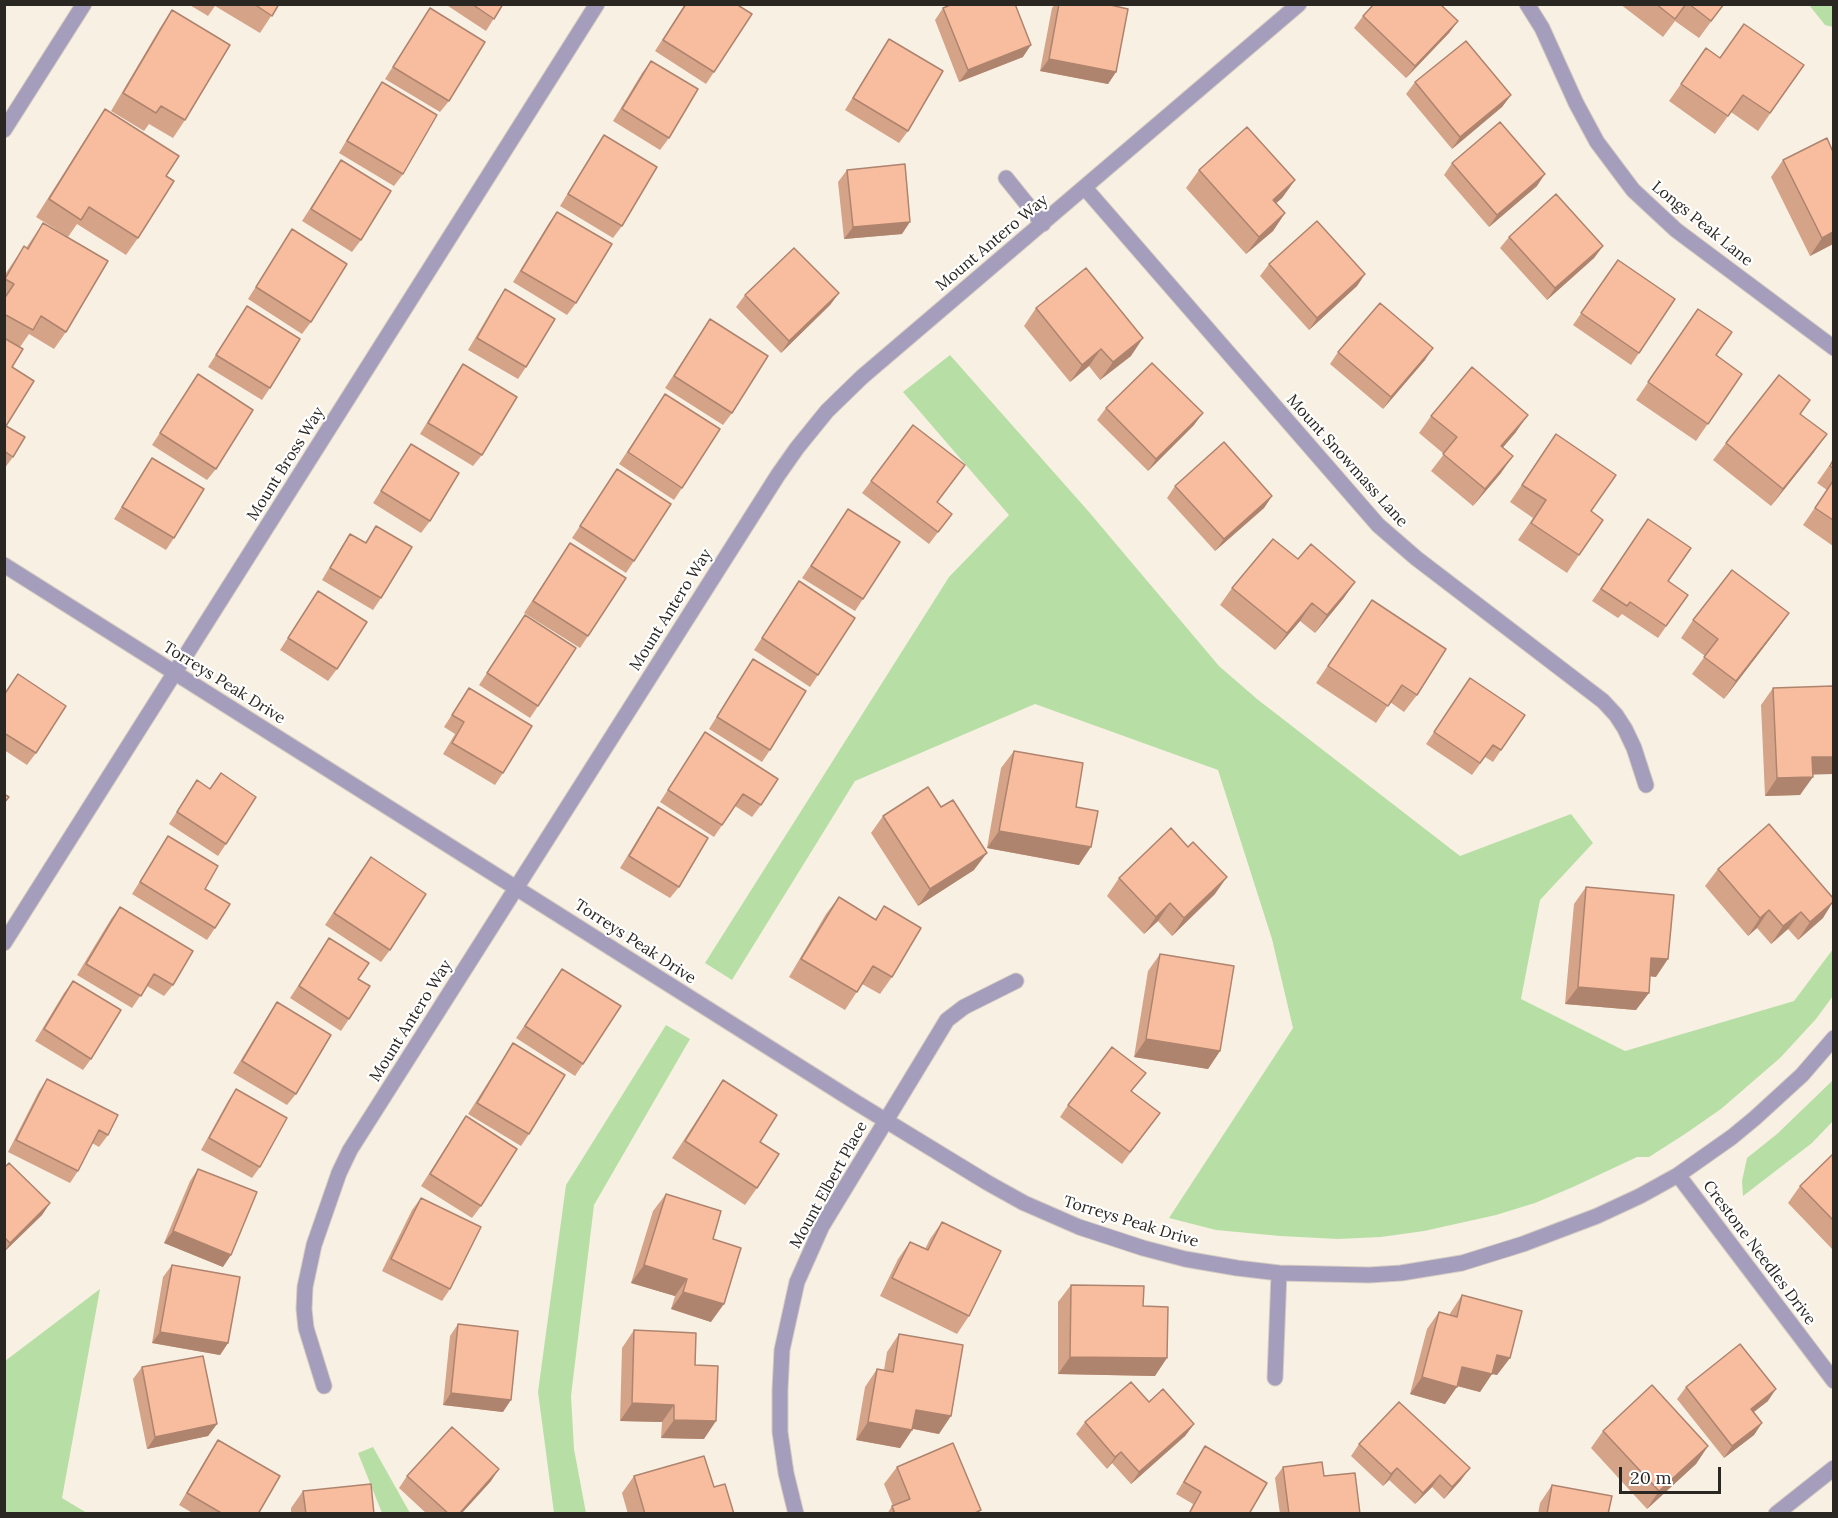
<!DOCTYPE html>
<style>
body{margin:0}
#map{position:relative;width:1838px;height:1518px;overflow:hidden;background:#f9f0e4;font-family:Lora,serif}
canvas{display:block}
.frame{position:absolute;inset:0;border:6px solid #2a2722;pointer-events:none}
.scale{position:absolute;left:1619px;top:1467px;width:102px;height:27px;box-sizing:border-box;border:3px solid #2a2722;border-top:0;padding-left:8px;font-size:18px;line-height:21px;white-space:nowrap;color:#2a2722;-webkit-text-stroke:4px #fff;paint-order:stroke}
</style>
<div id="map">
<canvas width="1838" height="1518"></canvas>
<div class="frame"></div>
<div class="scale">20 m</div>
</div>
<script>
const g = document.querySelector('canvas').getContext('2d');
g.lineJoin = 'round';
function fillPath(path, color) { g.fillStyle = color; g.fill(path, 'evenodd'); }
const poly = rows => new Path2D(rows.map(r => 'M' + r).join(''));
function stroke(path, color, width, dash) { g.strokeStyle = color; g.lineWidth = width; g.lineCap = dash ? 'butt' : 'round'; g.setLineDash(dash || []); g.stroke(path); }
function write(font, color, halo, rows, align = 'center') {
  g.font = font + ' Lora,serif'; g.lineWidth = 4.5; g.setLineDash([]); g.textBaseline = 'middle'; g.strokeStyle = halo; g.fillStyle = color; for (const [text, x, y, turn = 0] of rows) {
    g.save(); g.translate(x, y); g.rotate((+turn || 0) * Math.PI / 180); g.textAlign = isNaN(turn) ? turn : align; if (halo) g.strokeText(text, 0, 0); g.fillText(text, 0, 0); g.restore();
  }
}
const green = poly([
 [1809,5,1833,5,1833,27,1825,25],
 [950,355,1089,512,1219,666,1257,699,1460,856,1571,814,1593,843,1540,900,1521,999,1625,1051,1794,1001,1833,949,1833,996,1816,1019,1780,1058,1721,1109,1685,1134,1649,1157,1637,1157,1573,1187,1535,1203,1496,1215,1424,1231,1381,1237,1338,1239,1280,1236,1216,1230,1169,1218,1293,1028,1272,939,1218,770,1035,704,855,781,732,980,705,963,949,577,1009,515,903,392],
 [666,1025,690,1039,594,1205,571,1396,574,1449,586,1513,554,1513,538,1392,566,1185],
 [1833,1080,1833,1121,1812,1143,1743,1196,1742,1181,1747,1158,1777,1134],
 [100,1289,62,1498,87,1513,5,1513,5,1361],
 [373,1447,410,1513,382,1513,358,1453]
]);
const street = poly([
 [1527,4,1542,28,1576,103,1597,142,1633,190,1676,230,1834,348],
 [4,130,84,4],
 [1006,178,1043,224],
 [1085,188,1378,525,1416,558,1603,701,1616,715,1625,729,1634,748,1646,785],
 [4,565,857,1103,988,1183,1024,1203,1079,1227,1143,1248,1185,1259,1237,1268,1279,1273,1369,1275,1401,1273,1462,1263,1523,1244,1597,1216,1640,1196,1678,1175,1732,1137,1755,1118,1802,1075,1834,1038],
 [4,943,597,4],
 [1678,1175,1834,1381],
 [1275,1378,1279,1273],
 [324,1386,306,1328,304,1309,305,1287,314,1245,339,1173,350,1150,778,475,797,448,827,411,862,377,1299,4],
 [796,1514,786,1473,780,1432,780,1390,782,1350,797,1282,822,1226,947,1020,964,1007,1016,981],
 [1776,1514,1834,1468]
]);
const wall = poly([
 [188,4,279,4,260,33,215,6,208,16],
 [445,4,503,4,486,31],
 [685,4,736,4,714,72,706,84,655,51],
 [1055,4,1106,4,1116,72,1108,84,1040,71,1052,8],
 [1620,4,1724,4,1699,38,1675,21,1663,37],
 [430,8,449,101,440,112,385,79],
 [943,8,1023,57,959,82,935,20],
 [172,10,185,120,173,138,149,124,144,131,111,111,160,28],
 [1363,16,1458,21,1449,33,1406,78,1354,28],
 [889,39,908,131,899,143,845,110,881,51],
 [1706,48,1720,58,1804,65,1758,131,1731,112,1715,134,1669,101],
 [651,61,669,138,660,150,613,121,642,73],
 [382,82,403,174,394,186,339,153,374,94],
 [1415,82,1511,95,1502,107,1452,149,1406,94],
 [105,109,166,176,138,238,126,255,77,224,68,237,36,217,93,127],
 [604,135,622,226,613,238,560,206,596,147],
 [1833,152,1833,244,1810,256,1771,177,1783,160],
 [341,160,361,240,352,252,302,221],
 [1452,163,1537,186,1489,227,1444,175],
 [847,170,902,234,844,239,838,182],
 [1199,170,1295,180,1282,198,1276,203,1285,213,1273,231,1246,254,1186,188],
 [557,212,576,303,567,315,513,282,549,223],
 [43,223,66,332,54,349,29,334,20,347,12,367,6,426,13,457,4,469,4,276,24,246,26,248],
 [292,229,311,322,302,334,248,299],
 [1509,237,1603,246,1594,258,1547,300,1500,248],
 [1618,260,1675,299,1631,365,1573,325],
 [1269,264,1365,274,1357,286,1309,330,1260,276],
 [505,289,526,367,518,379,468,350,497,301],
 [839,293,830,305,781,353,736,307,745,295],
 [247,306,270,388,262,400,208,367],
 [1036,308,1131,356,1100,380,1089,366,1070,382,1024,326],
 [1698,309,1716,355,1742,374,1696,441,1636,400],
 [710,319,732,413,723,425,665,388],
 [1338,352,1425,360,1383,409,1330,364],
 [463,364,482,455,473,466,420,434,455,376],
 [198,374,216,469,207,480,152,445],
 [665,394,682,488,674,500,619,464],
 [1106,408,1194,425,1148,471,1097,420],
 [1800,414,1814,452,1771,506,1713,460,1726,443],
 [1431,416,1516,432,1502,448,1501,473,1473,506,1431,471,1444,454,1419,433],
 [1556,434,1591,511,1579,555,1567,573,1518,540,1533,518,1510,502],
 [411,444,430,521,421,533,373,503],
 [152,458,174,538,166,550,114,519,144,470],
 [1833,460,1833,546,1803,525,1827,490,1817,483],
 [965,465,937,503,952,514,929,544,862,493,871,481],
 [617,469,634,561,626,573,572,538],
 [1175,486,1272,496,1264,508,1215,551,1167,498],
 [848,509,863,599,855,611,802,578],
 [1648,519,1668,581,1688,595,1658,638,1622,614,1618,618,1592,601],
 [376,526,381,598,373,610,322,580,342,546,350,534,365,543],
 [570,543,588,636,580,648,524,613],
 [1298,559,1355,582,1343,599,1315,633,1300,621,1275,650,1220,605,1232,588],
 [318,591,337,669,328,681,280,650],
 [791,593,818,675,810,687,754,650],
 [1789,613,1776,631,1724,699,1692,674,1705,656,1681,638,1693,620],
 [525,615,538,706,530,718,479,685],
 [1360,618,1417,695,1404,712,1390,702,1376,723,1316,683],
 [753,659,770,750,762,762,709,729,745,671],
 [18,674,36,753,27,765,4,750,4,694],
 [1470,678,1525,715,1493,762,1485,757,1472,775,1426,744],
 [469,688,503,773,495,785,443,754,455,734,444,727],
 [1773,688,1813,774,1800,795,1765,796,1761,705],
 [705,732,761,805,752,817,735,806,714,837,660,802],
 [1014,751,1076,807,1079,865,987,848,1001,768],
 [197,780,210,789,226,844,218,856,169,824],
 [658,807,679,887,670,898,620,868,650,819],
 [883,816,974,870,918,906,871,833],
 [168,836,205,889,215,928,207,940,132,894],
 [362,869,390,950,381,962,325,925],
 [1718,869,1823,918,1798,940,1788,929,1771,944,1757,928,1748,936,1705,886],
 [1119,878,1215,894,1172,936,1158,921,1144,934,1107,896],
 [1586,887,1656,977,1650,976,1636,1010,1565,1004,1574,904],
 [839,897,875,919,884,906,892,977,880,994,862,984,845,1010,789,977,826,914],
 [120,907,173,985,164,996,147,986,132,1008,77,975,111,919],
 [329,938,358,979,349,1019,341,1031,290,998],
 [1160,954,1220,1051,1208,1069,1134,1057,1148,971],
 [562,969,583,1064,575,1076,516,1038],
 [73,981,91,1059,83,1070,35,1041,64,993],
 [277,1002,296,1094,287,1105,233,1073,269,1014],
 [513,1043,529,1134,521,1146,468,1114],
 [47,1079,108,1135,99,1147,92,1143,78,1171,70,1183,8,1152,39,1091],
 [723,1080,760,1142,757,1188,745,1205,672,1158],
 [236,1089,260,1167,252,1178,201,1150,228,1101],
 [1132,1092,1160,1113,1122,1164,1060,1117,1068,1105],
 [466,1116,481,1206,472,1218,421,1186],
 [1833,1154,1833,1250,1788,1203,1800,1186],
 [4,1168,50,1203,42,1215,4,1252],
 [198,1169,223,1267,164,1243,190,1181],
 [666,1194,713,1239,711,1322,671,1309,675,1296,631,1283,653,1211],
 [421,1198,450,1289,442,1301,382,1271,412,1210],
 [942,1222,969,1316,957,1334,880,1296,898,1259,910,1242,925,1249,930,1239],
 [172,1265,228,1343,220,1355,152,1343,163,1277],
 [1071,1285,1143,1306,1155,1376,1058,1374,1058,1302],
 [1462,1295,1510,1358,1497,1375,1492,1374,1480,1392,1457,1386,1445,1404,1410,1394,1427,1329,1439,1312,1449,1315],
 [458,1324,503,1412,443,1405,450,1336],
 [634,1330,695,1365,704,1439,661,1438,662,1422,620,1421,622,1348],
 [899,1334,939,1434,913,1429,900,1448,856,1440,865,1387,877,1369,884,1370,887,1352],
 [142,1367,217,1424,208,1436,147,1449,133,1379],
 [1686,1387,1768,1401,1754,1412,1762,1423,1754,1435,1724,1458,1677,1399],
 [1149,1402,1194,1424,1185,1436,1131,1484,1112,1463,1107,1469,1076,1434,1085,1422],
 [1603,1431,1708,1446,1696,1464,1647,1509,1591,1448],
 [218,1440,258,1514,194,1514,179,1505,210,1452],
 [1359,1444,1461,1480,1444,1499,1432,1487,1415,1504,1389,1480,1383,1486,1351,1456],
 [1205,1446,1249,1514,1188,1514,1193,1504,1176,1494,1197,1458],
 [897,1467,979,1514,887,1514,892,1506,893,1506,884,1484],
 [1283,1467,1324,1476,1360,1514,1280,1514,1275,1478],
 [407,1476,491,1481,461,1514,427,1514,399,1488],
 [634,1476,714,1487,734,1514,628,1514,622,1493],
 [1552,1485,1608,1514,1538,1514,1540,1503],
 [303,1491,374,1514,291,1514,291,1508]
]);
const shadedWall = poly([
 [1458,21,1449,33,1406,78,1415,66],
 [1031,45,1023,57,959,82,968,70],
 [1049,59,1116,72,1108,84,1040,71],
 [1511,95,1502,107,1452,149,1460,137],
 [1545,174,1537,186,1489,227,1497,215],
 [1295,180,1282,198,1261,217,1273,200],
 [1285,213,1273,231,1246,254,1259,237],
 [910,222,902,234,844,239,853,227],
 [1833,232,1833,244,1810,256,1822,238],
 [1603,246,1594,258,1547,300,1555,288],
 [1365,274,1357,286,1309,330,1317,318],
 [839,293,830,305,781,353,789,341],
 [1143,338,1131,356,1100,380,1113,362],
 [1433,348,1425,360,1383,409,1391,397],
 [1101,349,1089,366,1070,382,1082,365],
 [1203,413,1194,425,1148,471,1156,459],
 [1528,415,1516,432,1489,464,1501,446],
 [1827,434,1814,452,1771,506,1783,489],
 [1513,456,1501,473,1473,506,1485,489],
 [1272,496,1264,508,1215,551,1224,539],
 [1355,582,1343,599,1315,633,1327,615],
 [1312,603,1300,621,1275,650,1287,633],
 [1789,613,1776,631,1724,699,1736,681],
 [1812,757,1833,757,1833,774,1800,775],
 [1813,777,1800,795,1765,796,1777,778],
 [999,831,1091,847,1079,865,987,848],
 [987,853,974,870,918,906,930,889],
 [1227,877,1215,894,1172,936,1184,918],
 [1833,902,1823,918,1798,940,1810,922],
 [1170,903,1158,921,1144,934,1156,917],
 [1769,910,1757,928,1748,936,1760,918],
 [1801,912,1788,929,1771,944,1783,926],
 [1651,958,1668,959,1656,977,1639,975],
 [1578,987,1649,993,1636,1010,1565,1004],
 [1146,1039,1220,1051,1208,1069,1134,1057],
 [50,1203,42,1215,4,1252,10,1243],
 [173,1231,231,1255,223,1267,164,1243],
 [644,1265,687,1279,675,1296,631,1283],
 [683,1292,724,1304,711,1322,671,1309],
 [160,1332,228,1343,220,1355,152,1343],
 [1497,1355,1510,1358,1497,1375,1485,1372],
 [1070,1357,1167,1358,1155,1376,1058,1374],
 [1462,1367,1492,1374,1480,1392,1450,1384],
 [1422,1377,1457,1387,1445,1404,1410,1394],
 [1776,1389,1768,1401,1743,1420,1751,1409],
 [451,1393,511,1400,503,1412,443,1405],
 [632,1403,674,1405,662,1422,620,1421],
 [916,1410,951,1416,939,1434,904,1427],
 [674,1420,716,1421,704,1439,661,1438],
 [868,1422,912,1430,900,1448,856,1440],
 [1762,1423,1754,1435,1724,1458,1732,1446],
 [217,1424,208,1436,147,1449,155,1437],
 [1194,1424,1185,1436,1131,1484,1139,1472],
 [1708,1446,1696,1464,1647,1509,1659,1491],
 [1121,1452,1112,1463,1107,1469,1115,1457],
 [1397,1468,1389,1480,1383,1486,1391,1474],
 [1470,1468,1461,1480,1444,1499,1452,1487],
 [499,1469,491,1481,461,1514,459,1514],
 [1440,1475,1432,1487,1415,1504,1423,1493]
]);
const building = poly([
 [254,4,279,4,272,16,254,4],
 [472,4,503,4,494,19,472,4],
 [686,4,736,4,752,14,714,72,663,40,686,4],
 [953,4,1015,4,1031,45,968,70,943,8,953,4],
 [1059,4,1106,4,1128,9,1116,72,1049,59,1059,4],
 [1374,4,1440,4,1458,21,1415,66,1363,16,1374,4],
 [1656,4,1686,4,1675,19,1656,4],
 [1689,4,1724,4,1711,21,1689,4],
 [430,8,485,42,449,101,393,67,430,8],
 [172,10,230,45,185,120,161,106,156,113,123,93,172,10],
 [1744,24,1804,65,1770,113,1743,95,1728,116,1681,84,1706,48,1720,58,1744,24],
 [889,39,943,71,908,131,853,98,889,39],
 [1466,41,1511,95,1460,137,1415,82,1466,41],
 [651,61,698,89,669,138,622,109,651,61],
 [382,82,437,115,403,174,347,141,382,82],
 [105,109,179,156,166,176,174,181,138,238,89,207,81,220,49,199,105,109],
 [1500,122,1545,174,1497,215,1452,163,1500,122],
 [1247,127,1295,180,1273,200,1285,213,1259,237,1199,170,1247,127],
 [604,135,657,167,622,226,568,194,604,135],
 [1827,138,1833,152,1833,232,1822,238,1783,160,1827,138],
 [341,160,391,191,361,240,311,209,341,160],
 [905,164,910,222,853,227,847,170,905,164],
 [1556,194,1603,246,1555,288,1509,237,1556,194],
 [557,212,612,244,576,303,521,271,557,212],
 [1317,221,1365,274,1317,318,1269,264,1317,221],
 [43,223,108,261,66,332,41,316,33,330,4,314,4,299,14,284,5,279,24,246,28,249,43,223],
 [292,229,347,264,311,322,256,287,292,229],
 [794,248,839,293,789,341,745,295,794,248],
 [1618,260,1675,299,1639,353,1581,313,1618,260],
 [1086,268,1143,338,1113,362,1101,349,1082,365,1036,308,1086,268],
 [505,289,555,319,526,367,477,338,505,289],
 [1380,303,1433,348,1391,397,1338,352,1380,303],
 [247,306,300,339,270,388,216,355,247,306],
 [1698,309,1732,332,1716,355,1742,374,1708,424,1648,382,1698,309],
 [710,319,768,356,732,413,674,376,710,319],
 [4,338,23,349,12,367,34,381,6,426,25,437,13,457,4,451,4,338],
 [1152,363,1203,413,1156,459,1106,408,1152,363],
 [463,364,517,397,482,455,428,423,463,364],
 [1472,367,1528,415,1501,446,1513,456,1485,489,1443,454,1457,437,1431,416,1472,367],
 [198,374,253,410,216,469,160,433,198,374],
 [1779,375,1810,400,1800,414,1827,434,1783,489,1726,443,1779,375],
 [665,394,720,429,682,488,628,452,665,394],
 [913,425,965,465,937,502,952,514,938,532,871,481,913,425],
 [1556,434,1616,475,1591,511,1603,520,1579,555,1531,523,1546,500,1522,485,1556,434],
 [1224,442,1272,496,1224,539,1175,486,1224,442],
 [411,444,459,473,430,521,381,491,411,444],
 [152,458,204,489,174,538,122,507,152,458],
 [1833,460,1833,468,1830,466,1833,460],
 [617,469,671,504,634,561,580,526,617,469],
 [1833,481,1833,520,1815,508,1833,481],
 [848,509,900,542,863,599,811,566,848,509],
 [1648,519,1691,548,1668,581,1688,595,1666,626,1630,602,1627,606,1601,589,1648,519],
 [376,526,412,547,381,598,330,568,350,534,366,543,376,526],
 [1273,539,1298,559,1311,544,1355,582,1327,615,1312,603,1287,633,1232,588,1273,539],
 [570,543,626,578,588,636,533,601,570,543],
 [1732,570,1789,613,1736,681,1704,657,1718,639,1693,620,1732,570],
 [799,581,855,618,818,675,762,638,799,581],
 [318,591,367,622,337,669,288,638,318,591],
 [1372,600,1446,649,1417,695,1402,685,1388,706,1328,666,1372,600],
 [525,615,576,648,538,706,487,673,525,615],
 [753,659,806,691,770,750,717,717,753,659],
 [18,674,66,706,36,753,4,733,4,695,18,674],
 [1470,678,1525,715,1501,750,1493,745,1480,763,1434,732,1470,678],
 [1833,686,1833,757,1812,757,1813,777,1777,778,1773,688,1833,686],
 [469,688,532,726,503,773,452,743,464,722,452,715,469,688],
 [705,732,778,779,761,805,743,794,722,825,668,790,705,732],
 [1014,751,1083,763,1076,807,1098,811,1091,847,999,831,1014,751],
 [221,773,256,797,226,844,177,812,197,780,210,789,221,773],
 [928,787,941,807,953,800,987,853,930,889,883,816,928,787],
 [4,794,9,797,4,803,4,794],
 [658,807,708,838,679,887,629,856,658,807],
 [1769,824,1833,898,1833,902,1810,922,1801,912,1783,926,1769,910,1760,918,1718,869,1769,824],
 [1171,828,1188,847,1193,842,1227,877,1184,918,1170,903,1156,917,1119,878,1171,828],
 [168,836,218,866,205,889,230,904,215,928,140,882,168,836],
 [371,857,426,894,390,950,334,913,371,857],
 [1586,887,1674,895,1668,959,1651,958,1649,993,1578,987,1586,887],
 [839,897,876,920,884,906,921,928,892,977,873,966,857,992,801,959,839,897],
 [120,907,193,951,173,985,154,974,141,996,86,964,120,907],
 [329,938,369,963,358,979,370,986,349,1019,299,986,329,938],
 [1160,954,1234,966,1220,1051,1146,1039,1160,954],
 [562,969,621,1006,583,1064,525,1026,562,969],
 [73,981,121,1010,91,1059,44,1029,73,981],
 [277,1002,331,1035,296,1094,242,1061,277,1002],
 [513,1043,565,1075,529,1134,477,1103,513,1043],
 [1112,1047,1146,1073,1131,1091,1160,1113,1130,1152,1068,1105,1112,1047],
 [47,1079,118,1115,108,1135,99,1130,78,1171,16,1140,47,1079],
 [723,1080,777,1115,760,1142,779,1154,757,1188,685,1141,723,1080],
 [236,1089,287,1118,260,1167,209,1138,236,1089],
 [466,1116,517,1149,481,1206,430,1174,466,1116],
 [1833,1154,1833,1220,1800,1186,1833,1154],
 [9,1163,50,1203,10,1243,4,1237,4,1168,9,1163],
 [198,1169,257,1192,231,1255,173,1231,198,1169],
 [666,1194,721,1211,713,1239,741,1248,724,1304,683,1292,687,1279,644,1265,666,1194],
 [421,1198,481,1227,450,1289,391,1259,421,1198],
 [942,1222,1001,1251,969,1316,892,1278,910,1242,928,1250,942,1222],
 [172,1265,240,1277,228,1343,160,1332,172,1265],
 [1071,1285,1144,1286,1143,1306,1168,1307,1167,1358,1070,1357,1071,1285],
 [1462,1295,1522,1311,1510,1358,1497,1355,1492,1374,1462,1367,1457,1387,1422,1377,1439,1312,1457,1317,1462,1295],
 [458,1324,518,1331,511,1400,451,1393,458,1324],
 [634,1330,696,1333,695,1365,718,1366,716,1421,674,1420,674,1405,632,1403,634,1330],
 [899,1334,963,1345,951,1416,916,1410,912,1430,868,1422,877,1369,893,1372,899,1334],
 [1740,1344,1776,1389,1751,1409,1762,1423,1732,1446,1686,1387,1740,1344],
 [203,1356,217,1424,155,1437,142,1367,203,1356],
 [1131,1382,1149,1402,1163,1389,1194,1424,1139,1472,1121,1452,1115,1457,1085,1422,1131,1382],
 [1652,1385,1708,1446,1659,1491,1603,1431,1652,1385],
 [1399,1402,1470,1468,1452,1487,1440,1475,1423,1493,1397,1468,1391,1474,1359,1444,1399,1402],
 [452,1427,499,1469,459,1514,449,1514,407,1476,452,1427],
 [218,1440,280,1476,258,1514,223,1514,187,1493,218,1440],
 [953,1443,981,1510,973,1514,895,1514,892,1506,910,1499,897,1467,953,1443],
 [1205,1446,1267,1483,1249,1514,1189,1514,1201,1492,1184,1482,1205,1446],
 [704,1456,714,1487,725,1484,734,1514,645,1514,634,1476,704,1456],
 [1322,1462,1324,1476,1355,1473,1360,1514,1289,1514,1283,1467,1322,1462],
 [371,1484,374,1514,306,1514,303,1491,371,1484],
 [1552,1485,1612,1496,1608,1514,1547,1514,1552,1485]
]);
const streetNames = [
 ["Longs Peak Lane",1702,224,39],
 ["Mount Antero Way",992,243,-40],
 ["Mount Snowmass Lane",1347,461,48],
 ["Mount Bross Way",286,464,-58],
 ["Mount Antero Way",671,610,-58],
 ["Torreys Peak Drive",224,683,32],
 ["Torreys Peak Drive",635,942,33],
 ["Mount Antero Way",411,1021,-58],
 ["Mount Elbert Place",829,1185,-61],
 ["Torreys Peak Drive",1131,1222,17],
 ["Crestone Needles Drive",1759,1253,53]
];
fillPath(green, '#b7dfa5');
stroke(street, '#d4ccc1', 17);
stroke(street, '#a59dbc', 15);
fillPath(wall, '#d5a388');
fillPath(shadedWall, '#ae846f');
fillPath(building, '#f8bd9e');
stroke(building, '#ae846f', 1.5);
write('16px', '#2a2722', '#fff', streetNames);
</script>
